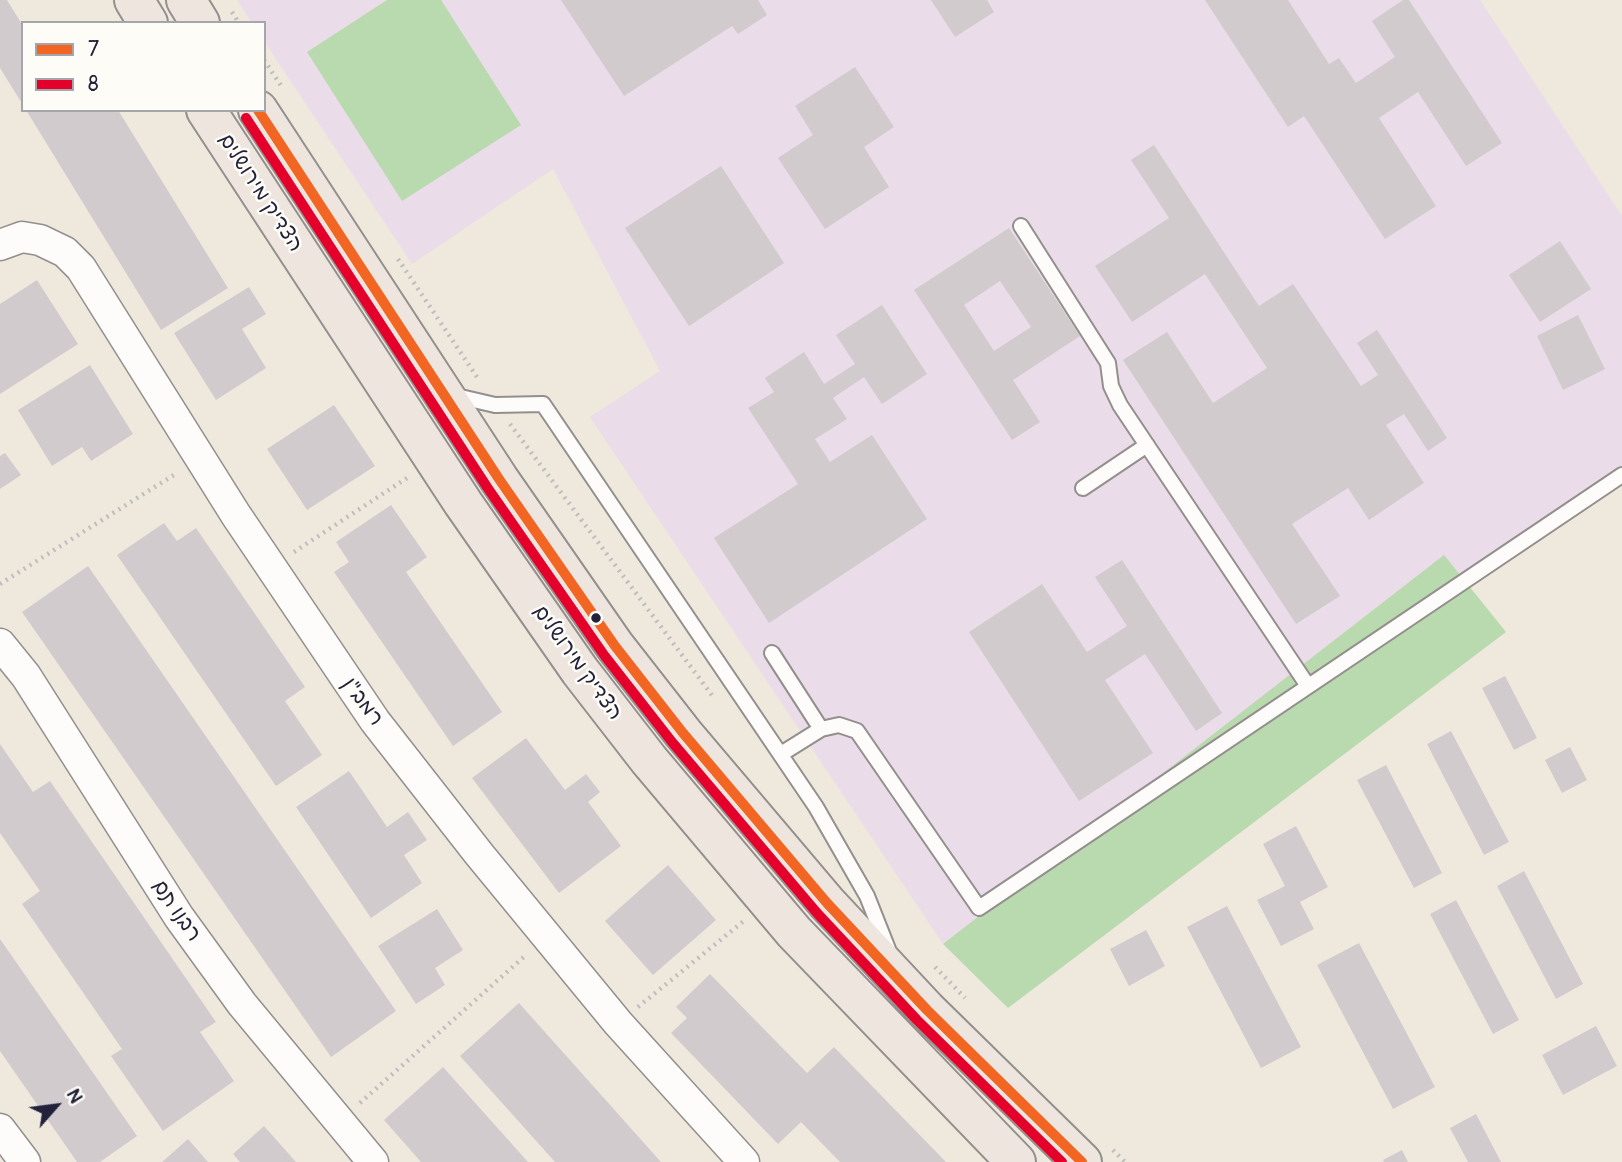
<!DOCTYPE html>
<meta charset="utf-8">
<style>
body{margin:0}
#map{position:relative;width:1622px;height:1162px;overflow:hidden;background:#efe8dd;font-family:Pangolin,sans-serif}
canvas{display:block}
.legend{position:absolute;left:21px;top:21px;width:245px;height:91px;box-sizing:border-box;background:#fdfcf7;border:2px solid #a5a5ac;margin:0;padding:9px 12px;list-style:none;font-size:21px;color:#22223b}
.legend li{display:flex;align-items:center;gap:14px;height:35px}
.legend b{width:35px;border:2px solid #a5a5ac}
.north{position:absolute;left:21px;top:1071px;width:70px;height:70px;-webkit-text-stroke:5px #fdfcf7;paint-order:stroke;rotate:62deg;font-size:19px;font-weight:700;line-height:28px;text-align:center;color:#22223b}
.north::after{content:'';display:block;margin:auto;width:24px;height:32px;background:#22223b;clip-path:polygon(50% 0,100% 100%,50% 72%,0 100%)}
</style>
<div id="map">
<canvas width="1622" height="1162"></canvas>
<ul class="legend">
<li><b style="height:9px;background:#f26522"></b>7</li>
<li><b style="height:9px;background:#e4002b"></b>8</li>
</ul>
<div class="north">N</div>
</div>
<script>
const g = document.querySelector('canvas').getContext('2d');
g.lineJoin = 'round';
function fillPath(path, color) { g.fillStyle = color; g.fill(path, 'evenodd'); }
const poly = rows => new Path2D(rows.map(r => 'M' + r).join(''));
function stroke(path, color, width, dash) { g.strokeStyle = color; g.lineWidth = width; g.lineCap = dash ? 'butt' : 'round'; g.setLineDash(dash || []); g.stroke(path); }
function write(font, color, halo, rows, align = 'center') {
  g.font = font + ' Pangolin,"Playpen Sans Hebrew",sans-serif'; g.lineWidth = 5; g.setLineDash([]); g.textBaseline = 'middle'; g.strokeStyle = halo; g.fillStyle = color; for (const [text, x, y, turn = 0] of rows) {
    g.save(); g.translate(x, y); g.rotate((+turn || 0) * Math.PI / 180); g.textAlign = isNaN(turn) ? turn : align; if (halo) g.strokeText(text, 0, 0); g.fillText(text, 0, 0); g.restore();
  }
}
const built = poly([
 [237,0,1480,0,1622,216,1622,482,943,944,590,417,660,371,553,169,412,264,264,41,264,23,252,23]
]);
const green = poly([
 [387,0,441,0,521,125,402,201,307,52],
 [1444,555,1506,632,1008,1008,943,944]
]);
const building = poly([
 [0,0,7,0,23,26,23,105,0,68],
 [561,0,758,0,767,15,738,34,732,26,624,96],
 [931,0,987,0,994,12,955,37],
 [1205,0,1288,0,1329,64,1339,58,1356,83,1395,57,1372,21,1403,0,1409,0,1502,143,1466,166,1418,92,1379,118,1436,206,1385,239,1304,116,1288,127],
 [855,67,894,127,864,147,889,187,825,229,778,158,813,135,795,106],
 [26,110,118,110,228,288,161,330],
 [1154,145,1259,306,1293,284,1361,386,1378,375,1357,343,1377,330,1447,438,1428,451,1404,414,1386,425,1424,483,1369,520,1348,488,1292,524,1340,596,1296,624,1123,360,1167,332,1213,403,1267,368,1205,274,1132,322,1095,266,1169,218,1131,160],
 [721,166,784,263,689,326,625,228],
 [1009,228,1080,336,1013,380,1040,422,1012,440,914,290],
 [1000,281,1031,327,994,351,964,305],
 [1560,241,1591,289,1540,322,1509,275],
 [37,280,78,344,0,394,0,304],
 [249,287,266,314,242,329,266,368,216,400,174,333],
 [882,305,927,374,882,404,864,377,833,398,847,419,815,439,830,462,872,435,927,519,769,623,714,538,798,484,748,408,774,392,765,378,804,352,824,384,855,364,836,335],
 [1578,315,1605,369,1563,390,1537,336],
 [90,365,133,434,91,461,82,447,52,466,18,410],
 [334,405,375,466,307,510,267,449],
 [5,453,21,475,0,489,0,456],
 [391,505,427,557,406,572,502,712,453,746,334,572,349,562,336,542],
 [164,523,177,541,196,528,305,687,285,701,322,755,276,786,117,555],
 [1122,560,1222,713,1196,731,1145,654,1105,680,1153,753,1079,801,969,632,1042,584,1087,652,1127,626,1095,577],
 [88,566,396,1011,331,1057,22,612],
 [1505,676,1537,738,1514,750,1482,688],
 [1451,731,1509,842,1484,855,1427,744],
 [526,738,565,790,586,774,600,792,588,802,621,846,559,893,472,778],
 [0,744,33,792,50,781,216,1022,200,1032,234,1081,163,1131,111,1056,122,1049,22,904,40,891,0,833],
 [1570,747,1587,780,1562,793,1545,760],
 [1386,765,1442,873,1414,888,1357,780],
 [349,771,387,827,408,812,427,840,404,855,422,883,371,918,296,807],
 [1296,826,1328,887,1300,902,1314,929,1281,946,1257,900,1285,886,1263,844],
 [668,865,716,920,653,975,605,921],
 [1524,871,1583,984,1556,999,1497,886],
 [1456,900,1519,1020,1493,1034,1430,914],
 [1227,906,1301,1047,1261,1068,1187,927],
 [437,909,463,950,435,968,445,985,416,1004,378,946],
 [1146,930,1165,966,1129,986,1110,949],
 [0,939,137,1136,100,1162,77,1162,0,1051],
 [1359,943,1435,1087,1393,1109,1317,965],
 [710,974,807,1073,834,1047,946,1162,840,1162,801,1122,778,1144,671,1033,687,1018,676,1007],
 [519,1003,661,1162,555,1162,460,1056],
 [1596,1026,1617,1066,1563,1095,1542,1055],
 [443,1067,528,1162,421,1162,384,1120],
 [1476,1114,1501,1162,1468,1162,1450,1128],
 [264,1126,296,1162,240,1162,233,1154],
 [188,1139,208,1162,162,1162],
 [1402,1150,1408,1162,1384,1162,1383,1160]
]);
const path = poly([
 [232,12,239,23],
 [264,60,282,87],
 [398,259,479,380],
 [510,424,714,698],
 [294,552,410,476],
 [0,584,177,473],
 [935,967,965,998],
 [638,1007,745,920],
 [360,1103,526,955],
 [1113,1150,1125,1162]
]);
const lane = poly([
 [1021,226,1108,363,1111,386,1120,405,1308,686],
 [452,395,495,405,543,404,816,807,867,896,888,949],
 [1083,488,1147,445],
 [772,653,821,729],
 [781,754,821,729,839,725,857,731,979,908,1622,475]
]);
const street = poly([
 [0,245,22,237,40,240,65,252,81,268,236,515,375,721,479,854,618,1023,744,1162],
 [0,644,26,676,179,917,242,1004,373,1162],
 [0,1129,25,1162]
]);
const primary = poly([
 [134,0,148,23],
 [186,0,200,23],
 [206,110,463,503,580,671,649,760,794,932,1016,1162],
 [258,110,499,479,615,646,683,733,827,903,927,1010,1082,1162]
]);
const bus1 = poly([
 [258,110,499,479,615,646,683,733,827,903,927,1010,1082,1162]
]);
const bus2 = poly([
 [246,118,487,487,604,655,672,742,817,913,917,1020,1062,1162]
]);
const markers = [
 [596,618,6,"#22223b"]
];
const streetNames = [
 ["הצדיק מירושלים",260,193,57],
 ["הצדיק מירושלים",577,663,54],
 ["רמב\"ן",362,702,54],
 ["רבנו תם",176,911,56]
];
fillPath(built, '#eadce8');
fillPath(green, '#b9daae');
fillPath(building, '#d2cbce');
stroke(lane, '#938f8d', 18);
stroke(street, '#938f8d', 33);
stroke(primary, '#938f8d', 42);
stroke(path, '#bebdbe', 4.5, [2, 5]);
stroke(lane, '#fdfcfa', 14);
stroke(street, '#fdfcfa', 30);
stroke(primary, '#ede5de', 38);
stroke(bus1, '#f26522', 10);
stroke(bus2, '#e4002b', 10);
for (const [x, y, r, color] of markers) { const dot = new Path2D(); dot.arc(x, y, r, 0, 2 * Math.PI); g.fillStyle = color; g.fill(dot); stroke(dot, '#fdfcf7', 2.5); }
write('21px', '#22223b', '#fdfcf7', streetNames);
</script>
